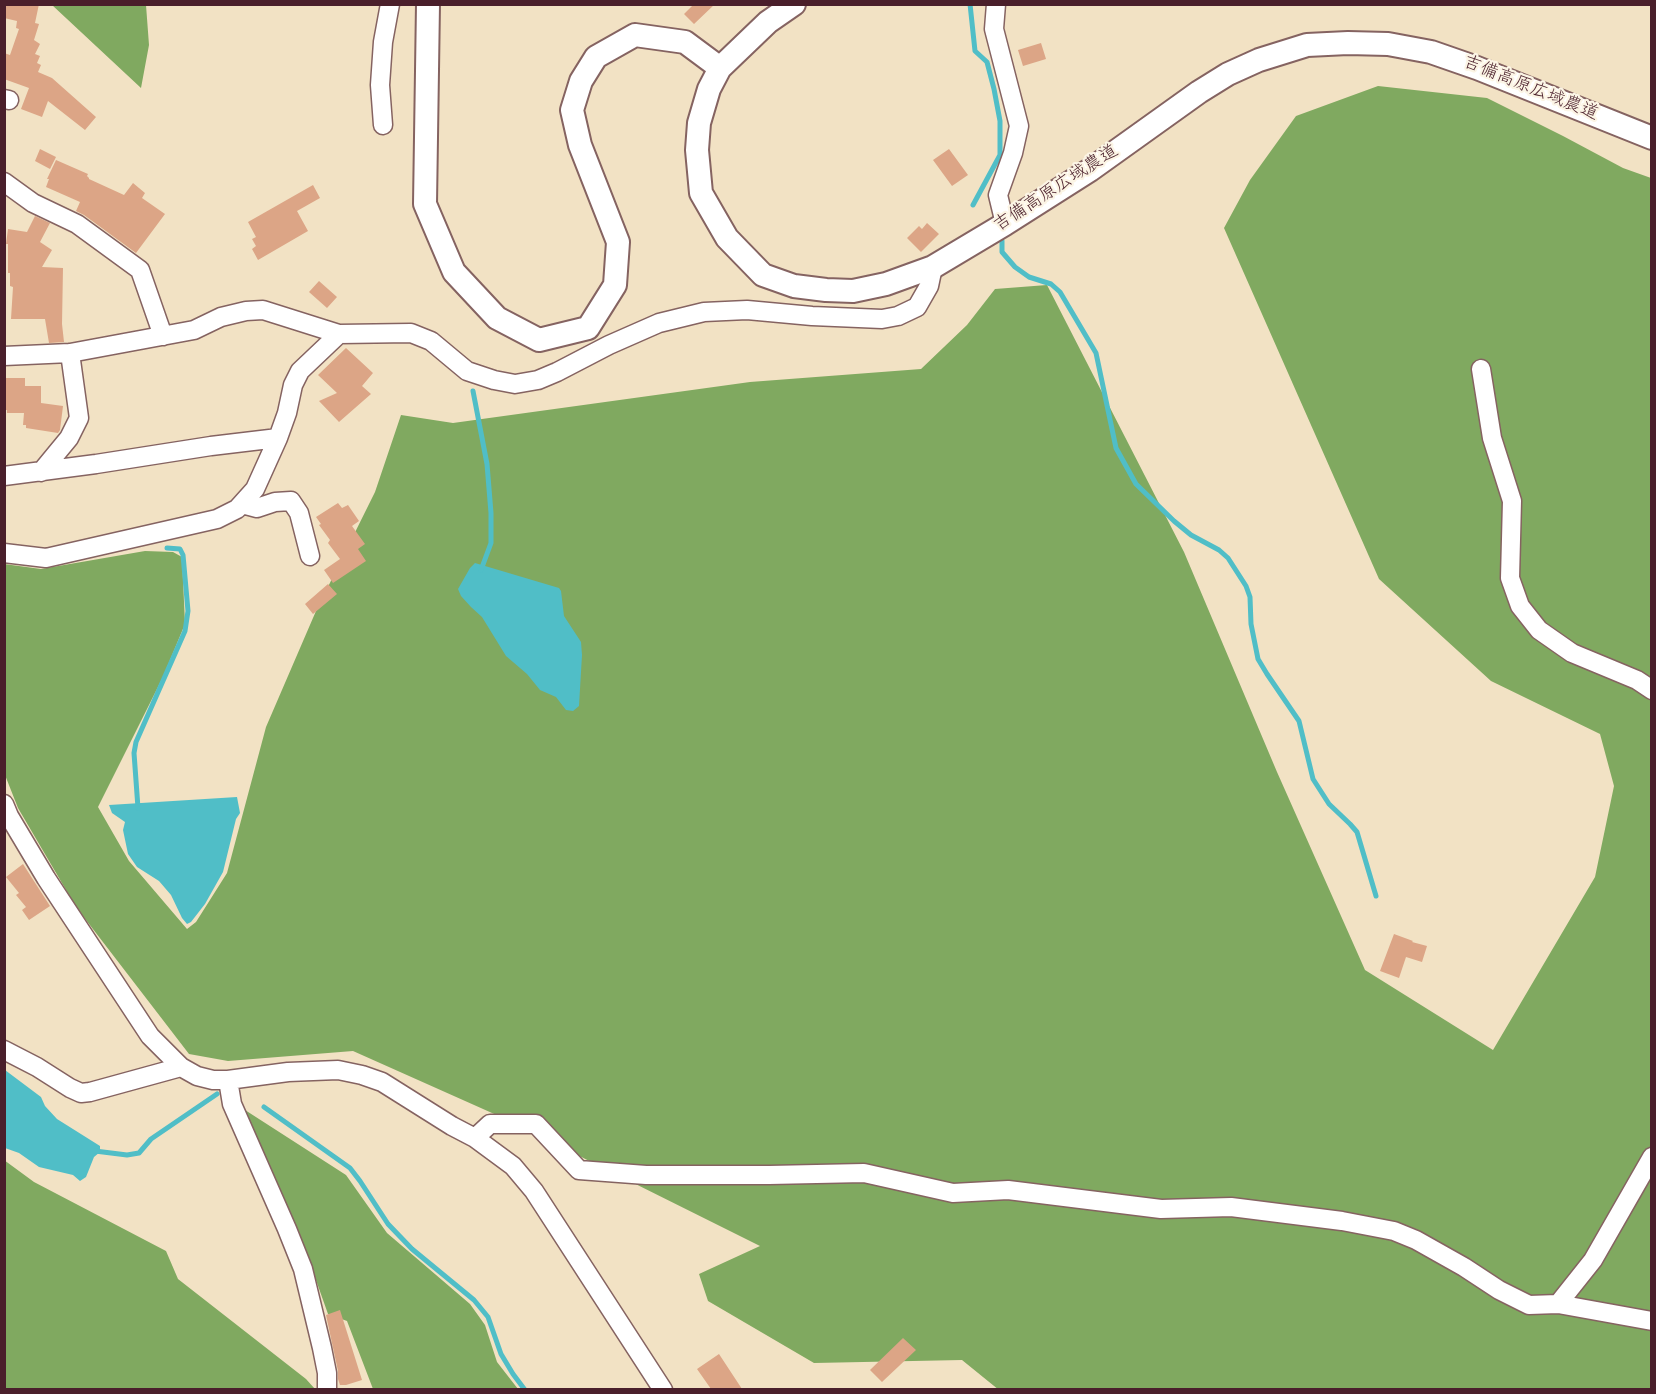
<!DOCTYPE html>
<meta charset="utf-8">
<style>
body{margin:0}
#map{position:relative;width:1656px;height:1394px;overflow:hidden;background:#f2e2c4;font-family:Dekko,sans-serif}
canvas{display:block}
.frame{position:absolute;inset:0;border:6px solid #4a1f2b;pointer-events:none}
</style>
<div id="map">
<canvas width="1656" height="1394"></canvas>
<div class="frame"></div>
</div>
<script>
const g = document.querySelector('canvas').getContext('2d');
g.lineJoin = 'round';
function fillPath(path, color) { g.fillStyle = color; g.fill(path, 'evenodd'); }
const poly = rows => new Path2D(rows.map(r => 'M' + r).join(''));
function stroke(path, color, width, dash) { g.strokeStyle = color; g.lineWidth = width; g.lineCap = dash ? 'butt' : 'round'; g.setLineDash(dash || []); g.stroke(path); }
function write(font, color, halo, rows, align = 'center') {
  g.font = font + ' Dekko,"Klee One",sans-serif'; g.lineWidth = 4.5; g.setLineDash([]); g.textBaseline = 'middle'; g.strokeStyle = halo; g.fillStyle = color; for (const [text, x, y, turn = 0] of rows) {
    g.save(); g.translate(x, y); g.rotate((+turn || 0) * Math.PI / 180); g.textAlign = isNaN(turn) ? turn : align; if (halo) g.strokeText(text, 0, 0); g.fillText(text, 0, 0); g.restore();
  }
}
const forest = poly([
 [52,5,146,5,149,45,141,88],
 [1378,86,1487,98,1563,136,1623,168,1651,178,1651,1389,999,1390,962,1360,814,1363,708,1301,699,1274,760,1246,501,1117,353,1051,228,1061,189,1054,76,907,18,808,5,775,4,564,41,569,145,551,173,552,182,557,185,624,163,677,98,807,129,861,187,929,196,922,227,873,266,727,316,611,375,492,401,415,453,423,750,382,921,369,967,325,995,289,1047,285,1184,552,1277,772,1365,970,1493,1050,1595,877,1614,786,1600,734,1491,681,1379,579,1224,228,1250,180,1296,116],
 [245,1110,346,1175,387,1233,470,1304,485,1325,497,1362,518,1389,373,1389,347,1321,328,1314,305,1249],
 [4,1160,34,1182,166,1251,178,1279,306,1379,315,1389,5,1389]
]);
const water = poly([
 [475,563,559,588,561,591,564,616,581,642,582,655,579,706,573,711,566,710,556,697,540,690,527,674,506,656,482,617,471,607,461,596,458,589,470,568],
 [237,797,240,813,236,819,223,872,205,904,191,922,187,924,182,918,171,895,159,881,137,867,128,854,123,830,125,822,112,813,109,805],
 [5,1070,41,1097,45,1106,57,1119,100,1146,100,1152,94,1157,86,1177,80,1181,73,1175,39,1167,19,1153,5,1148]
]);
const stream = poly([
 [970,4,975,51,987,62,994,89,1000,121,1000,155,973,205],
 [1002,241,1002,252,1015,267,1029,277,1051,284,1060,292,1096,353,1116,448,1136,484,1174,521,1191,535,1219,550,1228,558,1246,586,1250,597,1251,624,1258,659,1267,674,1299,721,1313,779,1329,804,1350,824,1357,832,1376,896],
 [473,391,487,464,491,513,491,543,481,570],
 [138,808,134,753,136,742,185,631,188,611,183,555,180,549,167,548],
 [264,1107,350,1168,360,1181,388,1224,412,1249,474,1300,488,1317,501,1354,513,1374,525,1390],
 [95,1151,127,1155,139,1153,151,1139,217,1094]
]);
const building = poly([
 [4,4,39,4,35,23,39,24,34,40,40,44,35,54,40,56,37,63,41,65,38,72,52,78,96,117,85,130,48,101,42,117,21,109,29,88,4,79,4,53,10,55,19,29,16,28,17,21,4,18],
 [694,4,715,4,694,24,684,14],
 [1041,43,1046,59,1023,66,1018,50],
 [40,149,56,157,50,169,35,161],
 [949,149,968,175,952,186,933,160],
 [56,160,88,174,87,176,89,178,89,179,124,195,133,183,145,193,142,198,165,214,136,253,84,215,76,211,80,202,46,187,49,179,47,179],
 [313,185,320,198,297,211,308,231,258,260,252,249,256,246,252,239,256,237,248,222],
 [35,216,50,223,40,242,52,250,42,267,63,268,62,324,64,342,49,343,45,319,11,319,13,287,10,286,10,273,8,273,8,244,6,244,8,229,27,232],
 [927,223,939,234,921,252,907,238,919,226,922,229],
 [319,281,337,297,327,308,309,292],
 [346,348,373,373,362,386,371,394,339,422,319,401,337,393,318,375],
 [4,378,25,378,25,386,41,386,41,403,63,406,60,430,58,433,26,428,26,425,23,425,24,413,7,413,7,410,4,410],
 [338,503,342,508,348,505,359,521,352,526,365,544,358,549,366,561,333,583,324,570,340,559,328,543,330,540,319,525,321,524,316,517],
 [328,584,337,594,313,614,305,604],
 [23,864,50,906,29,920,22,910,26,907,16,895,19,893,6,877],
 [1394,934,1413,941,1412,942,1427,946,1422,962,1406,957,1399,978,1380,971],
 [340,1310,362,1380,346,1385,340,1385,338,1379,338,1371,326,1315],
 [903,1338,916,1350,882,1382,870,1370],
 [719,1354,742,1389,711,1389,697,1369]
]);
const minor = poly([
 [996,4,994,29,1019,126,1013,153,998,195,1005,224],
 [4,99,9,100],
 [383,125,380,85,383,42,390,4],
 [4,182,33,203,77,224,140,270,163,336],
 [4,356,70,353,194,330,221,317,246,311,263,310,339,334,411,333,431,341,467,371,494,380,515,384,538,380,557,372,609,345,659,323,704,312,747,310,812,316,882,319,898,316,917,307,929,286,933,267],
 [1481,369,1492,438,1512,501,1510,578,1520,606,1539,630,1572,653,1637,680,1652,690],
 [41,472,69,438,79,418,70,353],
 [4,476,96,464,211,446,278,438],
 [242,504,257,508,275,502,291,501,299,513,310,556],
 [4,553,46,558,217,519,237,509,255,489,278,438,287,413,293,385,300,371,339,334],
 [4,804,9,816,46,878,150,1036,181,1067,197,1076,213,1080,228,1080,288,1072,338,1070,362,1075,382,1082,452,1126,475,1138,513,1166,534,1191,663,1390],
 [4,1050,37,1067,70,1088,81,1093,90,1092,181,1067],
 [228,1080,232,1104,287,1229,303,1269,322,1348,327,1373,327,1390],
 [475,1138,490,1124,536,1124,579,1170,646,1175,769,1175,864,1173,953,1193,1008,1190,1161,1209,1231,1207,1342,1221,1394,1231,1416,1240,1464,1267,1499,1290,1529,1305,1558,1304,1652,1321],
 [1558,1304,1593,1260,1652,1157]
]);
const tertiary = poly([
 [428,4,425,204,454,272,497,318,539,340,588,328,615,285,618,242,580,145,572,110,581,81,596,57,635,35,685,42,720,68],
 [794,4,768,22,720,68,709,89,699,123,697,150,701,193,727,238,763,275,794,286,826,290,853,291,886,284,933,267,1005,224,1090,170,1199,92,1228,74,1259,60,1307,45,1348,43,1388,44,1431,52,1477,68,1652,138]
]);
const streetNames = [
 ["吉備高原広域農道",1530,90,22],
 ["吉備高原広域農道",1057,190,-33]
];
fillPath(forest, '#80a960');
fillPath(water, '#50bec7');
stroke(stream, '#50bec7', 5);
fillPath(building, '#dca586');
stroke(minor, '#856361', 21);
stroke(tertiary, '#856361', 26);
stroke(minor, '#fff', 18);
stroke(tertiary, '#fff', 22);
write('18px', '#4a1f2b', '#fcf5e5', streetNames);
</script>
